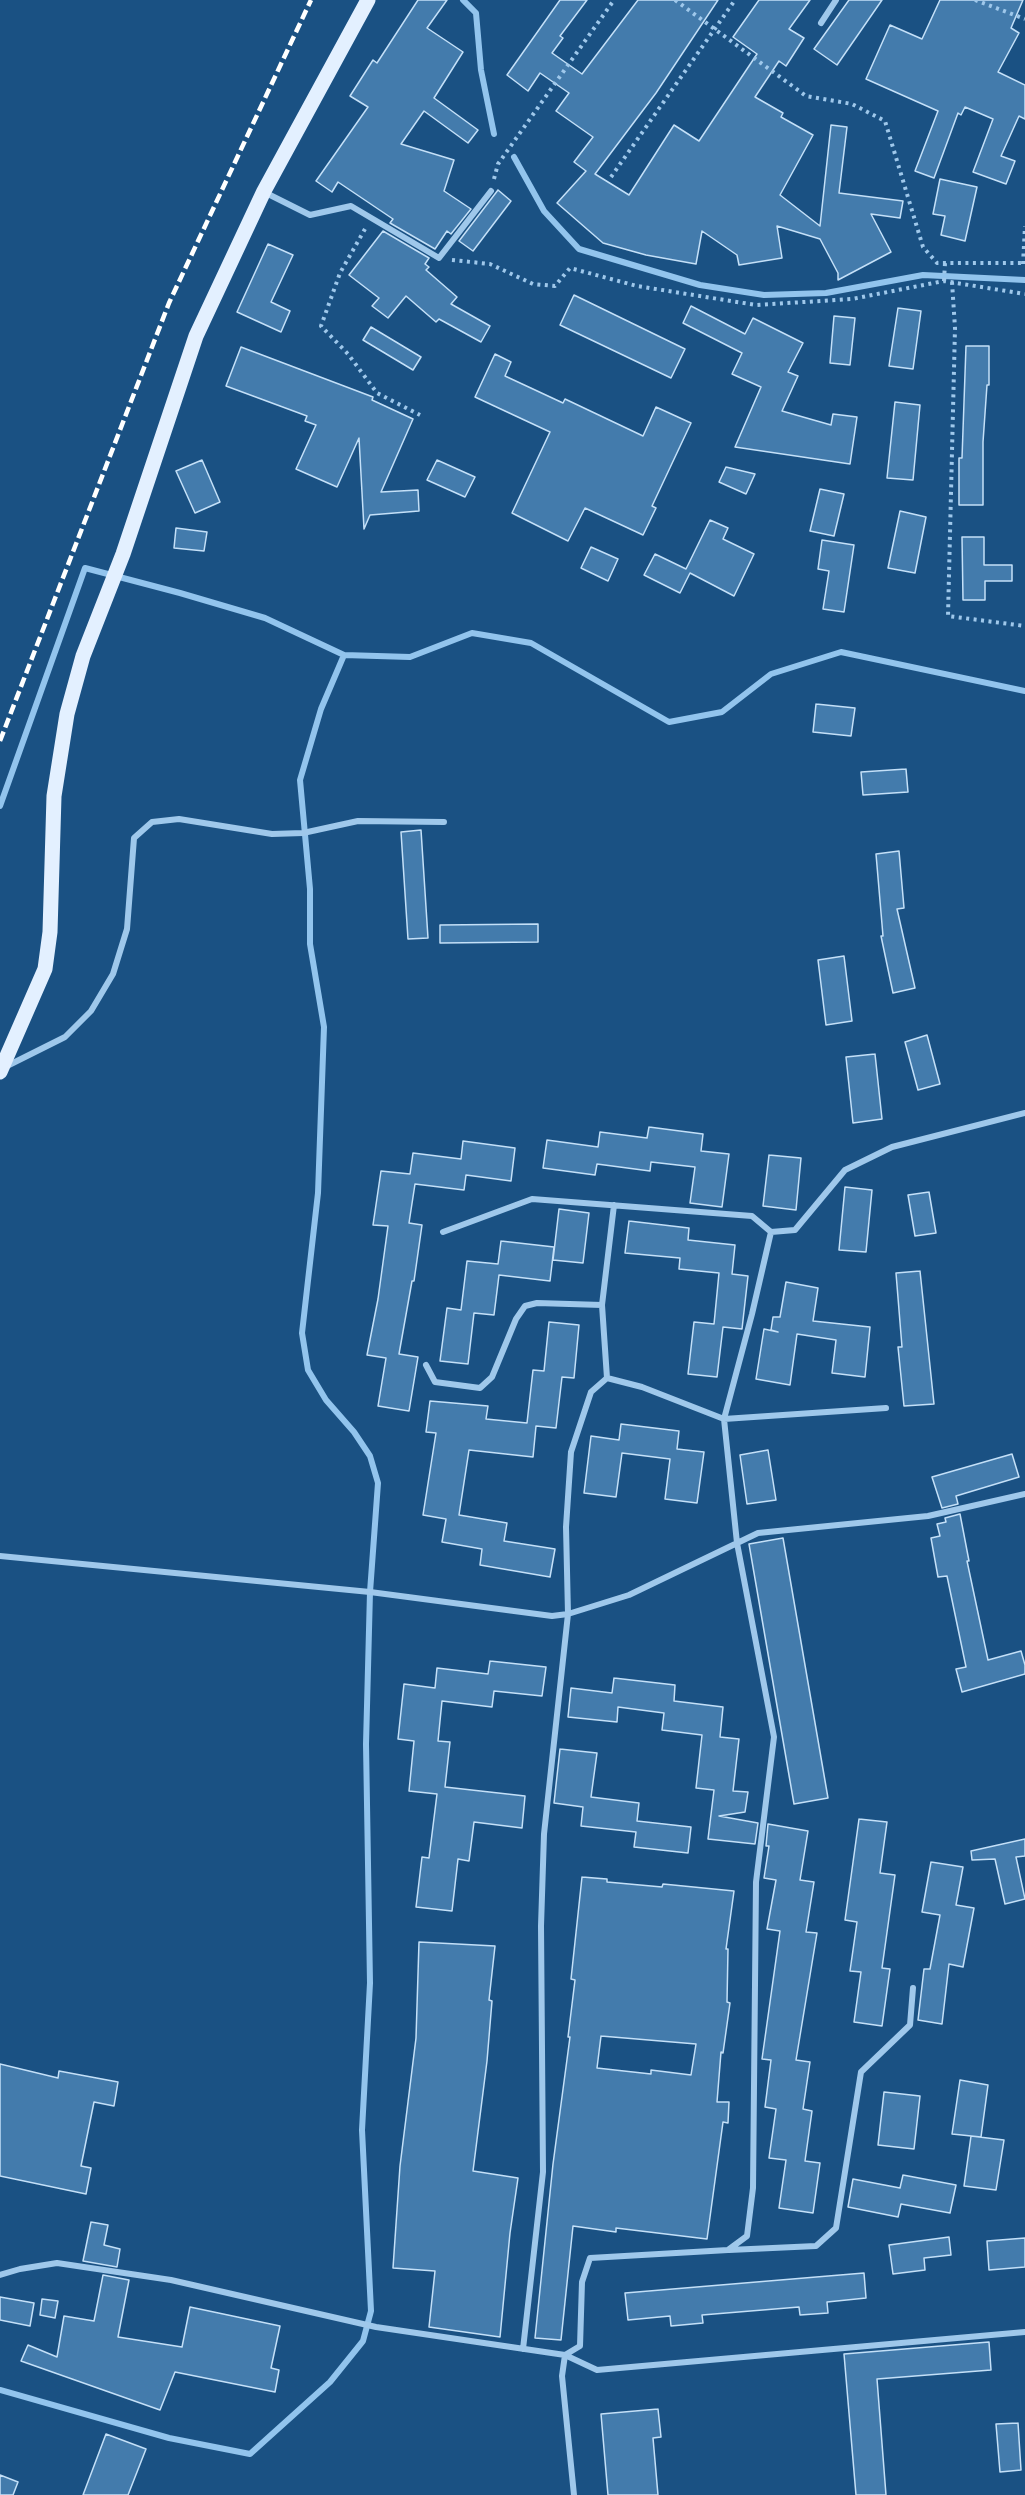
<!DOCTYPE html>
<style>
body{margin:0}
canvas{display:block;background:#1a5183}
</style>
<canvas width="1025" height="2495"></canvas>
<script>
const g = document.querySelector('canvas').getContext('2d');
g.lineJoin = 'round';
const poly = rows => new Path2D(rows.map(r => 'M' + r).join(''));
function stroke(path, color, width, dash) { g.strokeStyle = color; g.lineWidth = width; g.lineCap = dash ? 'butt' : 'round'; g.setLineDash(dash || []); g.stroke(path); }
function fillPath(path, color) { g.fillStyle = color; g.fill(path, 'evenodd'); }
const stream = poly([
 [463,0,476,13,481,70,494,134],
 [514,157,544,211,579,249,700,285,764,295,826,293,923,275,1025,280],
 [0,806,85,568,180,593,265,618,344,655,410,657,472,633,531,643,669,722,722,712,771,674,841,652,1025,691],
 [0,2390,169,2438,250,2454,330,2382,363,2341,371,2311,362,2130,370,1983,366,1744,370,1592,378,1483,370,1456,354,1432,326,1400,308,1370,302,1333,318,1193,324,1027,310,944,310,889,300,780,321,709,344,655]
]);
const building = poly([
 [418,0,447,0,427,28,463,52,434,98,478,130,468,143,424,111,401,144,454,160,444,191,471,209,451,234,447,231,435,249,390,223,393,219,338,182,332,192,316,181,368,107,350,96,373,60,377,63,418,0],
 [560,0,587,0,560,36,563,38,552,53,582,74,638,0,718,0,656,93,595,174,629,195,674,125,699,141,757,54,733,37,759,0,810,0,789,29,804,38,786,66,779,61,755,97,783,113,781,117,813,135,780,195,820,226,831,125,847,127,839,193,903,201,900,218,871,214,891,252,838,280,838,273,820,239,777,226,782,258,739,265,737,255,702,231,696,264,646,255,603,243,557,203,586,171,574,162,593,137,556,111,569,93,540,73,528,91,507,75,560,0],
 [849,0,882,0,837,65,814,49,849,0],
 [940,0,1023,0,1011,28,1019,33,998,72,1025,85,1025,119,1019,116,1001,156,1015,161,1006,184,973,172,993,119,965,107,961,115,958,113,934,178,915,171,938,111,866,79,890,25,922,39,940,0],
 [940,179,977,187,965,241,941,235,945,216,933,214,940,179],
 [498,190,511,201,473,251,459,241,498,190],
 [383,231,429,258,425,264,429,267,426,270,457,297,451,304,490,326,481,342,439,319,436,322,406,296,388,318,372,306,379,298,349,275,383,231],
 [268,244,293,255,271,302,290,311,281,332,237,312,268,244],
 [574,295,685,349,671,378,560,325,574,295],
 [691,306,745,334,753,318,803,343,788,372,798,376,782,411,831,425,833,414,857,417,850,464,735,447,761,387,732,374,742,353,683,323,691,306],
 [898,308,921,311,913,369,889,366,898,308],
 [834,316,855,318,850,365,830,363,834,316],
 [371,327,421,357,413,370,363,340,371,327],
 [966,346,989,346,989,385,987,385,983,442,983,505,959,505,959,458,962,458,966,346],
 [241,347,373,397,372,400,413,419,381,492,418,490,419,511,370,515,364,529,359,438,337,487,296,469,316,425,305,421,307,416,226,386,241,347],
 [495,354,511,362,505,376,563,403,565,399,643,436,656,407,691,423,652,506,656,508,643,535,585,508,568,541,512,513,550,432,475,397,495,354],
 [895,402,920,405,913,480,887,478,895,402],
 [202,460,220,502,195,513,176,471,202,460],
 [437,460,475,477,465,497,427,480,437,460],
 [726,467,755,474,746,494,719,482,726,467],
 [820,489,844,494,834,536,810,531,820,489],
 [900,511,926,517,915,573,888,568,900,511],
 [710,520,728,528,723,539,754,554,734,596,690,573,680,593,644,575,655,554,686,569,710,520],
 [176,528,207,532,204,551,174,548,176,528],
 [962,537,984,537,984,565,1012,565,1012,581,985,581,985,600,963,600,962,537],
 [822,540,854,545,844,612,823,609,829,571,818,569,822,540],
 [591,547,618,559,608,581,581,568,591,547],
 [816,704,855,708,851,736,813,732,816,704],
 [906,769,908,792,863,795,861,772,906,769],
 [421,830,428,938,408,939,401,832,421,830],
 [899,851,904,908,897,909,915,988,893,993,881,936,883,936,876,854,899,851],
 [538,924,538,942,440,943,440,925,538,924],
 [844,956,852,1021,826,1025,818,960,844,956],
 [927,1035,940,1084,918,1090,905,1042,927,1035],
 [875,1054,882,1119,853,1123,846,1057,875,1054],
 [649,1127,703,1134,701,1151,729,1154,722,1207,690,1203,695,1167,651,1162,650,1171,597,1164,595,1175,543,1168,547,1140,598,1147,600,1132,647,1138,649,1127],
 [463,1141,515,1148,511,1181,466,1175,464,1190,415,1184,409,1223,422,1225,414,1281,412,1281,399,1354,418,1357,409,1411,378,1406,386,1358,367,1355,378,1299,388,1226,373,1225,381,1171,410,1174,413,1153,461,1159,463,1141],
 [769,1155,801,1158,796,1210,763,1206,769,1155],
 [845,1187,872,1190,866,1252,839,1250,845,1187],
 [929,1192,936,1233,915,1236,908,1195,929,1192],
 [559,1209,589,1213,583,1263,553,1260,559,1209],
 [629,1221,689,1228,688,1240,735,1245,732,1274,748,1276,742,1329,723,1327,717,1377,688,1374,694,1322,714,1324,719,1273,679,1269,680,1258,625,1253,629,1221],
 [501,1241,554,1247,550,1281,499,1275,494,1315,474,1313,468,1364,440,1361,447,1308,461,1310,467,1261,498,1264,501,1241],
 [920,1271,934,1404,904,1406,898,1347,902,1347,896,1273,920,1271],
 [786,1282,818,1288,813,1321,870,1327,865,1377,832,1373,836,1340,797,1334,790,1385,756,1379,764,1329,778,1332,771,1330,773,1317,780,1317,786,1282],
 [549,1322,579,1325,574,1378,562,1377,556,1428,536,1426,533,1457,469,1450,459,1515,507,1523,504,1541,555,1549,550,1577,480,1565,482,1549,442,1542,446,1519,423,1515,436,1433,426,1432,430,1401,488,1406,486,1419,527,1423,533,1370,544,1371,549,1322],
 [621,1424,679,1431,677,1449,704,1452,697,1503,665,1499,670,1459,622,1453,616,1497,584,1493,591,1436,619,1440,621,1424],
 [768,1450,776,1500,747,1504,740,1455,768,1450],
 [1012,1454,1019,1477,956,1496,958,1504,942,1508,932,1477,1012,1454],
 [960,1514,969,1561,967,1561,988,1660,1021,1651,1025,1665,1025,1674,962,1692,956,1669,966,1667,947,1576,938,1577,931,1538,940,1536,937,1524,946,1522,945,1518,960,1514],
 [783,1538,828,1798,794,1804,749,1544,783,1538],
 [490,1661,546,1667,542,1696,494,1691,492,1707,442,1701,438,1741,450,1742,445,1787,525,1796,522,1828,474,1822,469,1861,458,1859,452,1911,416,1907,422,1857,429,1858,437,1794,409,1791,414,1741,398,1739,404,1684,435,1688,437,1668,488,1674,490,1661],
 [614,1678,675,1685,674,1701,723,1707,720,1737,739,1739,733,1791,748,1792,745,1812,719,1816,758,1823,755,1844,708,1839,714,1790,696,1788,702,1735,662,1730,664,1713,618,1707,617,1722,568,1717,571,1688,612,1693,614,1678],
 [560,1749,597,1753,591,1797,639,1803,637,1821,691,1827,688,1853,634,1847,636,1832,581,1826,583,1807,554,1803,560,1749],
 [859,1819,887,1822,880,1873,895,1875,882,1968,890,1969,882,2026,854,2022,861,1972,850,1971,857,1922,845,1920,859,1819],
 [768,1824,808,1831,800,1880,814,1882,806,1932,817,1933,796,2060,810,2062,803,2109,812,2111,805,2161,820,2163,813,2213,779,2208,786,2160,769,2158,776,2109,765,2107,771,2060,762,2059,780,1931,767,1929,776,1880,764,1878,769,1846,766,1846,768,1824],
 [1025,1839,1025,1856,1016,1857,1025,1899,1005,1904,995,1859,972,1860,971,1851,1025,1839],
 [931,1862,963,1867,956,1905,974,1908,963,1967,949,1964,942,2024,918,2020,924,1969,930,1969,940,1915,922,1912,931,1862],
 [582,1877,607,1879,607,1882,662,1887,663,1884,734,1891,726,1949,728,1949,727,2002,730,2003,723,2053,721,2052,717,2102,729,2102,728,2123,723,2122,707,2239,616,2228,616,2232,573,2226,561,2340,535,2338,553,2164,570,2037,568,2037,575,1980,571,1979,582,1877],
 [601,2036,696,2044,691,2075,651,2070,651,2074,597,2068,601,2036],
 [419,1942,495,1946,489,2000,492,2001,487,2061,473,2171,518,2178,510,2233,500,2337,429,2327,435,2271,393,2268,400,2166,416,2038,419,1942],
 [0,2064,58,2078,59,2071,118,2082,114,2106,94,2102,81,2166,91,2168,86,2194,0,2176,0,2064],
 [960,2080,988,2085,981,2137,952,2134,960,2080],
 [884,2092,920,2096,914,2149,878,2145,884,2092],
 [971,2136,1004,2140,996,2190,964,2186,971,2136],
 [903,2175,956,2185,950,2213,901,2204,898,2217,848,2207,853,2179,900,2188,903,2175],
 [91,2222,108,2225,104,2245,120,2249,117,2267,83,2261,91,2222],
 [949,2237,951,2255,924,2258,925,2270,893,2274,889,2245,949,2237],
 [1025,2238,1025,2267,989,2270,987,2241,1025,2238],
 [864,2273,866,2298,827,2302,828,2313,800,2315,799,2307,702,2315,703,2323,671,2326,670,2316,628,2320,625,2293,864,2273],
 [103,2275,129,2280,118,2337,182,2347,190,2307,280,2326,271,2368,279,2370,275,2392,175,2372,160,2410,21,2361,28,2345,57,2357,64,2316,94,2321,103,2275],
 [0,2297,34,2303,30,2326,0,2320,0,2297],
 [42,2299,58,2301,55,2318,40,2315,42,2299],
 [989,2342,991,2370,877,2379,886,2495,856,2495,844,2354,989,2342],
 [658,2409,661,2437,653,2438,658,2495,608,2495,601,2414,658,2409],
 [1018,2423,1021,2470,1000,2472,996,2424,1018,2423],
 [106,2434,146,2449,128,2495,83,2495,106,2434],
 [0,2475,18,2482,13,2495,0,2495,0,2475]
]);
const path = poly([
 [675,0,806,96,852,104,885,121,923,247,937,263,1025,263],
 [975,0,1025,19],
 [611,177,735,0],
 [494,179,498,164,614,0],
 [365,229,340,273,321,326,348,354,377,393,420,415],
 [452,260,490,264,533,284,555,286,570,268,637,286,756,305,852,299,944,281,1025,294],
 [1023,264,1025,226],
 [944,281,945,263],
 [952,282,955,328,948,616,1025,626]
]);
const minor = poly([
 [821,23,836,0],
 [264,192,310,215,351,206,439,258,491,191],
 [7,1066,65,1037,91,1011,113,974,127,929,134,838,152,822,179,819,272,834,303,833,358,821,444,822],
 [443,1232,532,1199,752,1216,771,1232],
 [426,1365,435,1382,480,1388,492,1377,516,1319,525,1306,537,1303,602,1305],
 [607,1378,602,1305,614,1205],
 [0,1556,370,1592,552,1616,568,1614,629,1595,758,1533,928,1516,1025,1494],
 [729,2250,816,2246,836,2228,861,2072,910,2025,913,1988],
 [0,2275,20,2269,57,2263,171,2280,376,2327,565,2355,597,2370,1025,2332],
 [523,2349,543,2172,541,1926,544,1834,568,1614,566,1527,571,1452,591,1392,607,1378,642,1387,724,1419,886,1408],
 [574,2495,562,2376,565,2355,580,2346,582,2282,590,2258,728,2250,747,2236,753,2188,756,1882,774,1737,737,1543,724,1419,752,1314,771,1232,795,1230,845,1170,892,1147,1025,1113]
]);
const primary = poly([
 [0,1072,45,969,50,932,54,796,67,714,83,656,123,554,196,336,264,191,368,0]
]);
const rail = poly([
 [0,741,169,303,311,0]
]);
stroke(stream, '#92c4ed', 6);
fillPath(building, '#437bac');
stroke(building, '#c4e0f8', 1.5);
stroke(path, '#9fc8eb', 4, [3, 4.5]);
stroke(minor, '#9fc8eb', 6);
stroke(primary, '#e3f0ff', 15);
stroke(rail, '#fff', 4.5, [10, 4.5]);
</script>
